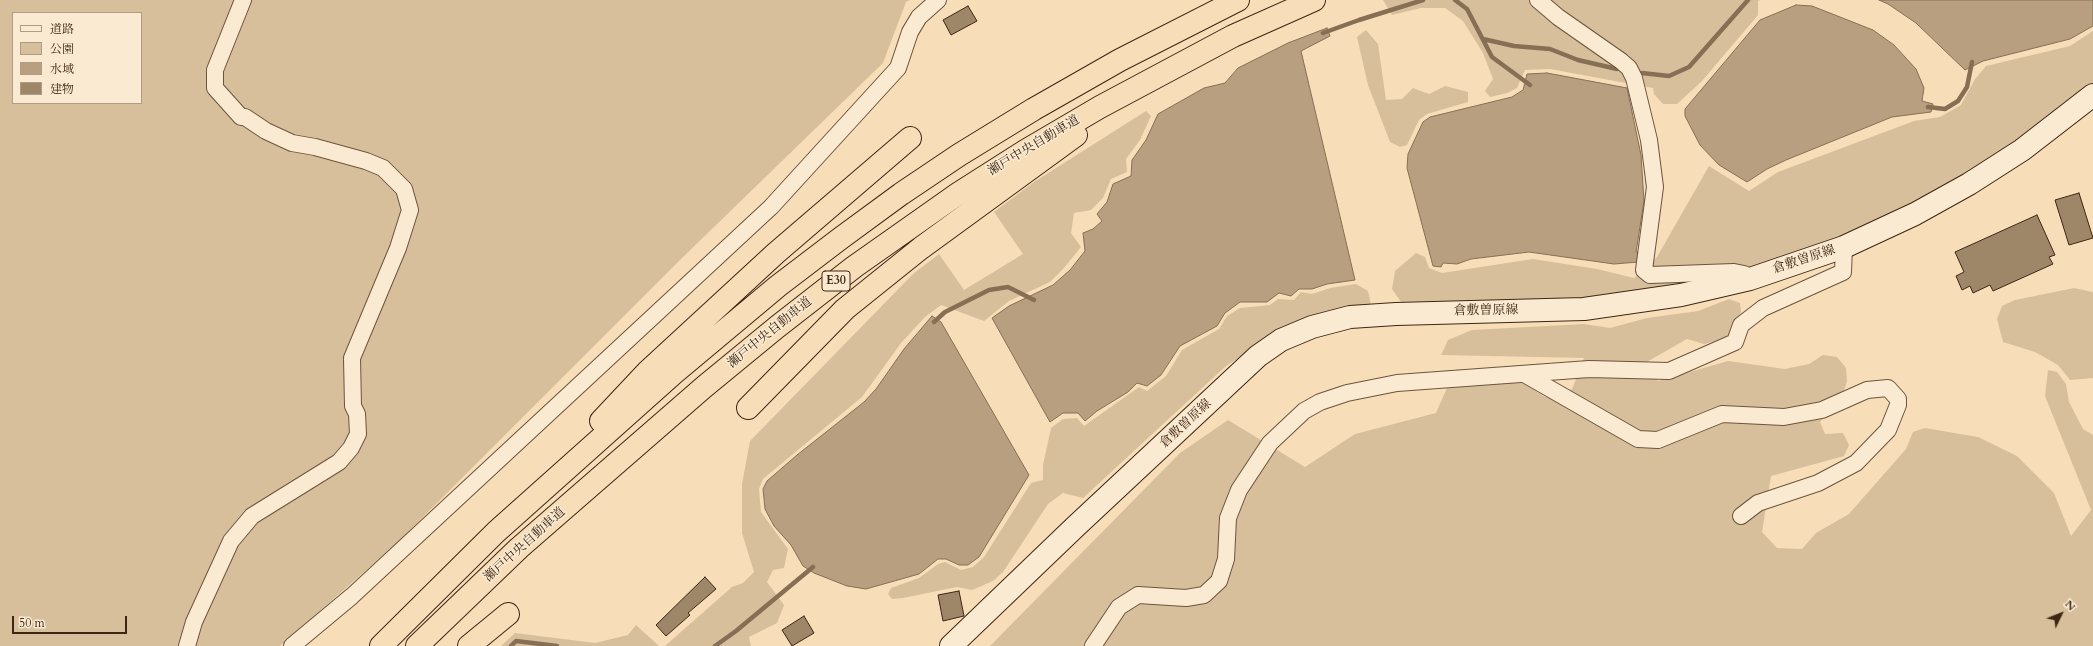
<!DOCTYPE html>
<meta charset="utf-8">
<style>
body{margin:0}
#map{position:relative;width:2093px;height:646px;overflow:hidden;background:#f7deb8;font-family:Cardo,"Noto Serif JP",serif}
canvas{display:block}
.legend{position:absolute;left:12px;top:12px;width:130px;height:92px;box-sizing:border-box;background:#faead1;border:1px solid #af9c85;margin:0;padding:5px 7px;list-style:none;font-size:12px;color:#3e2614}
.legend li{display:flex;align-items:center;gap:8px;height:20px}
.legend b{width:20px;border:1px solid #af9c85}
.north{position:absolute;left:2041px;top:594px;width:40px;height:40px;-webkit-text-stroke:3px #faead1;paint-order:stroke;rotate:47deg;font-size:11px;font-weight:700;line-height:16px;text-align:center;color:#3e2614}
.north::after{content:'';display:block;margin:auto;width:14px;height:18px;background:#3e2614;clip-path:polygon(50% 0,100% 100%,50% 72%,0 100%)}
.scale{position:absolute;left:12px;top:616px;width:115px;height:18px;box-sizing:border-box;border:2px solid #3e2614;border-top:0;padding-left:5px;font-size:12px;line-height:14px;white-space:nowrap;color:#3e2614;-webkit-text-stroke:3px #faead1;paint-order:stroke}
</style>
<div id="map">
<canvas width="2093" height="646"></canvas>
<ul class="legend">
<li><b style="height:5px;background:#faead1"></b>道路</li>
<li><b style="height:11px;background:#d8bf9c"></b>公園</li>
<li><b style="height:11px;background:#b89f80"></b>水域</li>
<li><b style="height:11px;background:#9e8669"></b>建物</li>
</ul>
<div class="north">N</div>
<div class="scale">50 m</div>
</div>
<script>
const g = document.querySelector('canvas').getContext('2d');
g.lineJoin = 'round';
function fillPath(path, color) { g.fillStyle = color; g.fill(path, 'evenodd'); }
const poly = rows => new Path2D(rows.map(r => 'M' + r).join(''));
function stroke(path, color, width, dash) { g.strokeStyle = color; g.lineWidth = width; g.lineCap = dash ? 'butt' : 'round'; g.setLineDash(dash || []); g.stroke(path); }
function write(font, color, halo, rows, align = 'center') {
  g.font = font + ' Cardo,"Noto Serif JP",serif'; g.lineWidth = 3; g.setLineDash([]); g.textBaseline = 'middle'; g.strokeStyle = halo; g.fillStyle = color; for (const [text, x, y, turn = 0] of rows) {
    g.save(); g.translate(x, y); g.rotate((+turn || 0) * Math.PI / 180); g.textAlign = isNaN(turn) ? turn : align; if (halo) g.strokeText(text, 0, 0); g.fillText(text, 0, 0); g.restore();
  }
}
const green = poly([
 [0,0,910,0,906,2,883,63,680,260,398,542,280,646,0,646],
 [13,13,141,13,141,103,13,103],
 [1383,0,1760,0,1758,1,1758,15,1702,81,1677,104,1663,104,1654,94,1653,88,1550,69,1525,70,1517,88,1507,93,1490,97,1485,91,1493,79,1483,53,1463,21,1445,8,1421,8,1392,15],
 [1366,30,1378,44,1386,100,1402,99,1413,88,1429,94,1445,86,1468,92,1468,102,1427,114,1419,120,1407,145,1400,147,1390,142,1368,85,1357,37],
 [2093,31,2093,84,2064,108,1991,161,1926,199,1844,238,1776,261,1661,289,1590,299,1401,302,1392,289,1395,271,1416,253,1425,257,1429,268,1442,273,1533,259,1597,269,1634,278,1657,257,1709,166,1749,191,1778,172,1914,121,1940,117,1961,105,1975,79,1986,66,2070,46],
 [1146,111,1151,116,1140,140,1126,159,1127,172,1111,179,1103,198,1091,210,1074,213,1071,233,1081,247,1064,268,1050,282,1009,301,984,321,941,305,925,317,901,343,862,397,763,479,759,489,761,512,788,549,784,568,773,570,767,582,784,605,777,623,749,637,751,646,665,646,732,587,743,583,754,572,742,533,742,484,750,441,913,274,939,254,964,290,1023,254,994,212,1034,182],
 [1356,284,1368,291,1371,305,1261,344,1226,366,1083,498,1063,493,1048,504,1003,572,993,581,972,590,957,587,903,598,892,599,888,594,891,588,919,578,938,564,945,562,961,570,973,567,984,557,1031,483,1043,480,1043,465,1051,428,1063,419,1077,418,1084,426,1139,387,1147,391,1166,376,1182,350,1219,329,1227,316,1240,308,1270,305,1278,299,1294,300,1301,292,1312,294,1330,288],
 [2074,288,2093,292,2093,378,2070,380,2058,365,2035,352,2003,342,1997,319,2002,306,2015,300],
 [1729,299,1740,303,1741,312,1730,338,1704,344,1687,339,1645,363,1658,381,1728,361,1785,369,1809,364,1823,355,1837,357,1846,368,1847,381,1843,394,1820,422,1825,434,1843,433,1849,445,1844,456,1771,476,1762,532,1777,548,1802,549,1816,533,1849,514,1906,449,1913,432,1925,428,1978,437,2017,456,2054,493,2071,536,2091,510,2045,396,2048,370,2057,372,2066,384,2069,402,2083,429,2093,435,2093,646,990,646,1180,453,1228,420,1305,467,1355,434,1436,413,1447,388,1521,382,1545,397,1572,389,1584,358,1441,355,1448,340,1472,330,1584,324,1610,328,1647,318,1698,311],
 [636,625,659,646,501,646,515,633,595,643,628,635]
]);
const water = poly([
 [1879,0,2093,0,2093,26,2070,39,1983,61,1965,70,1916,23,1888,4,1879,0],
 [1796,5,1812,6,1873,30,1894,45,1916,69,1924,88,1922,101,1933,104,1931,112,1892,117,1786,160,1767,169,1747,182,1719,165,1700,145,1685,116,1685,109,1760,20,1796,5],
 [1327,28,1330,36,1301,51,1355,280,1327,284,1312,289,1299,289,1291,296,1279,293,1267,302,1240,302,1225,313,1217,326,1180,346,1161,375,1147,386,1137,383,1128,392,1097,411,1085,421,1078,413,1063,413,1050,422,992,318,1009,306,1053,285,1070,270,1085,251,1083,233,1093,229,1102,221,1097,214,1107,202,1113,184,1131,176,1132,160,1146,140,1158,114,1204,88,1225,83,1238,68,1288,43,1327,28],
 [1547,73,1627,88,1641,155,1644,201,1636,252,1641,253,1639,262,1614,264,1529,252,1471,259,1457,264,1443,263,1441,267,1433,266,1407,168,1408,154,1423,122,1430,117,1512,97,1523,90,1527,74,1547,73],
 [932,316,941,322,1029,475,979,557,968,565,959,565,946,559,938,559,919,574,866,589,847,586,814,573,803,566,791,545,774,526,765,509,763,489,767,481,797,455,864,402,876,389,904,349,932,316]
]);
const stream = poly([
 [1455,0,1467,9,1492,57,1530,85],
 [1323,33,1359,20,1423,0],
 [1483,39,1514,46,1550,49,1578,60,1617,69],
 [1642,73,1669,76,1689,67,1748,0],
 [1928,107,1945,109,1958,101,1967,87,1972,62],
 [934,322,945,312,989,290,1008,287,1034,300],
 [511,646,516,641,557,646],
 [715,646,736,631,813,567]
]);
const building = poly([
 [968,6,977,21,951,35,943,20,968,6],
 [2079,193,2093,238,2069,245,2055,200,2079,193],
 [2037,215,2055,255,2049,257,2053,264,1993,291,1990,285,1973,293,1970,286,1962,290,1956,276,1964,272,1955,252,2037,215],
 [705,577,716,589,688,613,690,615,666,636,656,625,705,577],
 [959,591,964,616,943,621,938,595,959,591],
 [804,616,814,633,792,646,782,630,804,616]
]);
const street = poly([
 [1538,0,1558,17,1621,61,1629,68,1634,78,1649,140,1655,187,1644,270,1650,275,1734,272,1744,274,1750,279],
 [1526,375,1638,439,1658,440,1722,414,1784,417,1822,410,1867,390,1888,388,1898,399,1898,405,1888,430,1856,463,1818,483,1758,503,1741,516],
 [187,646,194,622,231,541,252,516,339,462,351,448,358,434,357,414,353,406,352,358,398,248,410,210,404,189,383,168,366,161,315,147,292,143,266,131,245,117,241,117,215,88,215,70,243,0],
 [292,646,352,596,771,207,898,68,910,32,919,17,938,0],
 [1093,646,1119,607,1138,595,1186,598,1204,595,1219,581,1226,559,1228,518,1239,490,1270,443,1304,411,1320,402,1347,393,1397,383,1589,369,1669,371,1735,342,1741,325,1763,308,1843,272,1844,247]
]);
const secondary = poly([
 [951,646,1075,527,1258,356,1281,340,1312,327,1350,317,1396,314,1584,309,1681,295,1750,279,1844,247,1915,214,1969,184,2022,150,2093,95]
]);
const highway = poly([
 [748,408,845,309,921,248,1076,135],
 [601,421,648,371,776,253,910,138],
 [381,646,496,532,674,373,778,286,841,238,901,194,959,155,1034,109,1120,60,1238,0],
 [417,646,519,548,704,387,777,327,854,267,959,193,1025,151,1100,107,1233,36,1314,0],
 [469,646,508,614]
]);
const shields = [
 [836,281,28]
];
const shieldNames = [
 ["E30",836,281]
];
const streetNames = [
 ["瀬戸中央自動車道",1034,146,-31],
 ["倉敷曽原線",1804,260,-18],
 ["倉敷曽原線",1486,311,-1],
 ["瀬戸中央自動車道",770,333,-39],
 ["倉敷曽原線",1186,424,-43],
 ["瀬戸中央自動車道",525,545,-42]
];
fillPath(green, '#d8bf9c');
fillPath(water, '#b89f80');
stroke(water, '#876f55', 1);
stroke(stream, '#876f55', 4.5);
fillPath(building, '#9e8669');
stroke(building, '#3e2614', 1);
stroke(street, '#6c543d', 18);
stroke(secondary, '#3e2614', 24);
stroke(highway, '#3e2614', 24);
stroke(street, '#faead1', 16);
stroke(secondary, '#faead1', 22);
stroke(highway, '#f7deb8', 22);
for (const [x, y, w] of shields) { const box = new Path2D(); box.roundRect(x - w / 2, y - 10, w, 20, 3); g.fillStyle = '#faead1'; g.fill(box); stroke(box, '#3e2614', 1); }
write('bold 12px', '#3e2614', null, shieldNames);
write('13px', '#3e2614', '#faead1', streetNames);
</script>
